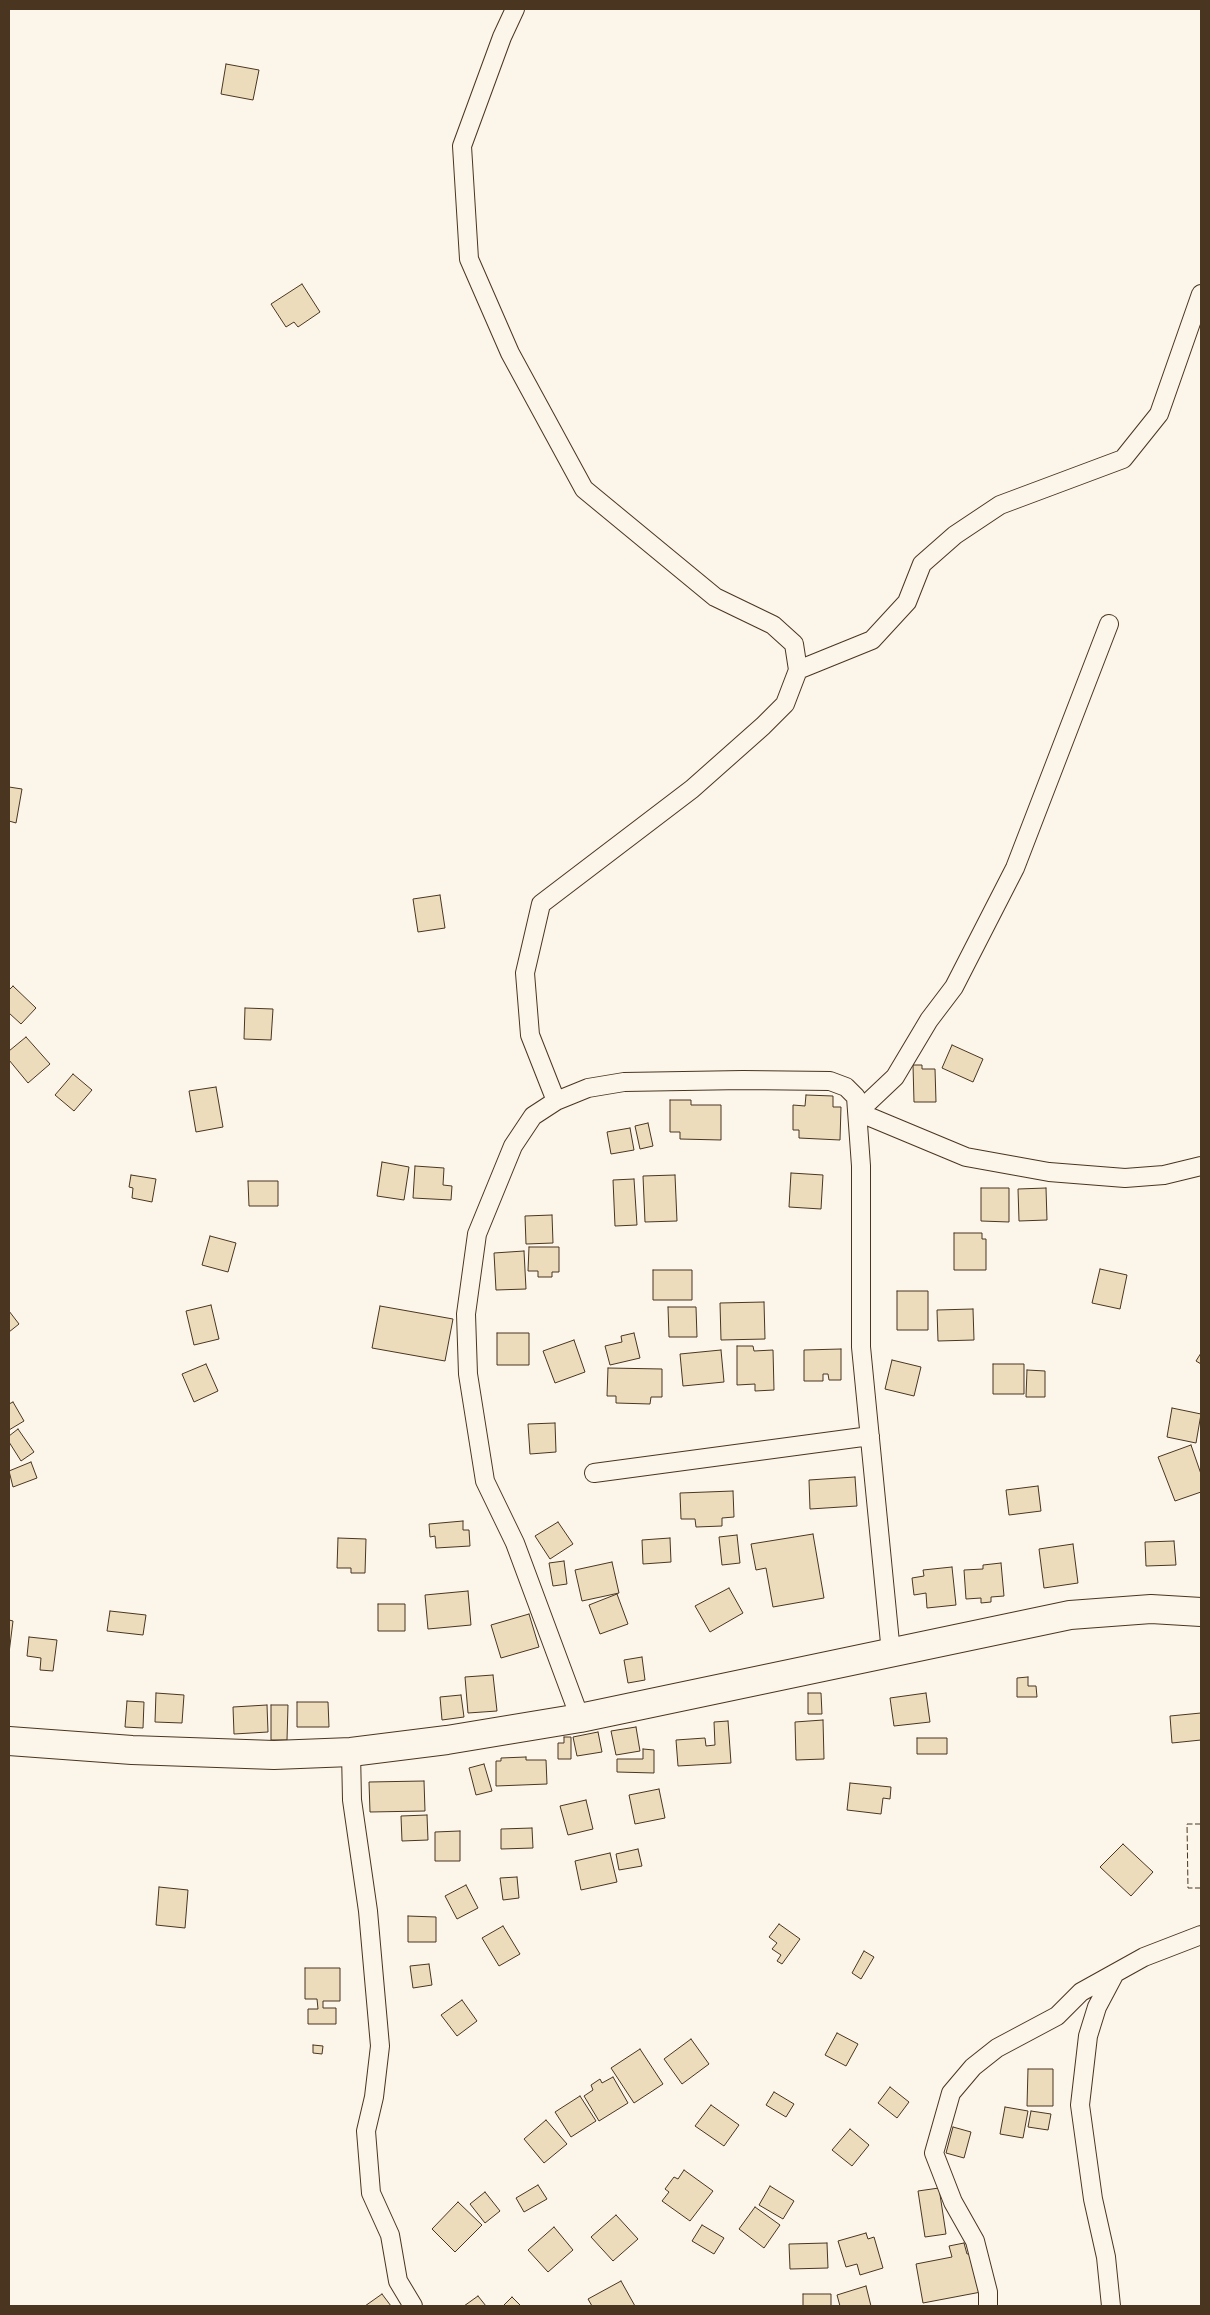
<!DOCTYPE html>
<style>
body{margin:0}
#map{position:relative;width:1210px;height:2315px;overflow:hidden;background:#fbf6e9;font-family:"Space Grotesk",sans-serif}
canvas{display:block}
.frame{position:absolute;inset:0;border:10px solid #4a3520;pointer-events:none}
</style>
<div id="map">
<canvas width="1210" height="2315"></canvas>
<div class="frame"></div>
</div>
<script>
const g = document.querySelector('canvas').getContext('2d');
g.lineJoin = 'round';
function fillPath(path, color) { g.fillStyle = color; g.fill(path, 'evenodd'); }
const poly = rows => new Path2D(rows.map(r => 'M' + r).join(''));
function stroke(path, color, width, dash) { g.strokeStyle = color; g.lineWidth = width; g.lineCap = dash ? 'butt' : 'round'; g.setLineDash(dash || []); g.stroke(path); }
const building = poly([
 [226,64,259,70,253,100,221,94,226,64],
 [302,284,320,312,298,327,294,322,286,327,271,304,302,284],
 [9,787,22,789,16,823,9,821,9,787],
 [440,895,445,928,418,932,413,899,440,895],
 [13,986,36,1008,21,1024,9,1013,9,990,13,986],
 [245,1008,273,1009,271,1040,244,1039,245,1008],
 [26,1037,50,1064,28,1083,9,1060,9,1051,26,1037],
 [952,1045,983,1059,973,1082,942,1068,952,1045],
 [913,1065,922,1065,922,1069,935,1069,936,1102,914,1102,913,1065],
 [73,1074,92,1090,74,1111,55,1095,73,1074],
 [216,1087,223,1127,196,1132,189,1091,216,1087],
 [806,1095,833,1096,833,1107,841,1107,840,1140,799,1138,799,1130,793,1130,793,1105,805,1106,806,1095],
 [670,1100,691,1100,691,1105,721,1105,721,1140,680,1139,680,1132,670,1132,670,1100],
 [648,1123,653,1146,640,1149,635,1126,648,1123],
 [630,1128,634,1150,611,1154,607,1132,630,1128],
 [382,1162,409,1167,404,1200,377,1196,382,1162],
 [415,1166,444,1168,443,1185,452,1186,451,1200,413,1198,415,1166],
 [791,1173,823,1175,821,1209,789,1207,791,1173],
 [131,1175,156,1179,152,1202,132,1198,133,1188,129,1187,131,1175],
 [675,1175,677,1221,645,1222,643,1176,675,1175],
 [634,1179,637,1225,615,1226,613,1180,634,1179],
 [248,1181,278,1181,278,1206,249,1206,248,1181],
 [981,1188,1009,1188,1009,1222,981,1221,981,1188],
 [1046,1188,1047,1220,1019,1221,1018,1189,1046,1188],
 [552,1215,553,1243,526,1244,525,1216,552,1215],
 [954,1233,982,1233,982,1239,986,1239,986,1270,954,1270,954,1233],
 [210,1236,236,1243,228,1272,202,1265,210,1236],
 [529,1247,559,1247,559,1272,552,1272,552,1277,538,1277,538,1271,528,1271,529,1247],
 [524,1251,526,1289,496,1290,494,1253,524,1251],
 [1100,1269,1127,1275,1120,1309,1092,1303,1100,1269],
 [653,1270,692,1270,692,1300,653,1300,653,1270],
 [897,1291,928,1291,928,1330,897,1330,897,1291],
 [764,1302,765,1339,721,1340,720,1303,764,1302],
 [211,1305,219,1339,194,1345,186,1311,211,1305],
 [380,1306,453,1319,445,1361,372,1348,380,1306],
 [668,1307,696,1307,697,1337,669,1337,668,1307],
 [973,1309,974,1340,938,1341,937,1310,973,1309],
 [9,1311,19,1324,9,1332,9,1311],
 [497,1333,529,1333,529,1365,497,1365,497,1333],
 [634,1333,640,1358,610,1365,605,1346,622,1342,621,1336,634,1333],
 [574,1340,585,1372,555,1383,543,1351,574,1340],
 [737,1346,753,1346,754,1351,773,1350,774,1390,755,1391,755,1384,737,1385,737,1346],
 [841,1349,841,1380,829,1380,828,1374,823,1374,823,1381,804,1381,804,1350,841,1349],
 [721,1350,724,1382,683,1386,680,1354,721,1350],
 [1201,1353,1201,1364,1196,1361,1201,1353],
 [892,1360,921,1367,914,1396,885,1389,892,1360],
 [206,1364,218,1391,194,1402,182,1374,206,1364],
 [993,1364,1024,1364,1024,1394,993,1394,993,1364],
 [608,1368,662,1369,662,1397,651,1397,650,1404,616,1403,616,1396,607,1396,608,1368],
 [1027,1370,1045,1371,1045,1397,1026,1397,1027,1370],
 [13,1402,24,1421,9,1430,9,1404,13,1402],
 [1172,1408,1201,1414,1196,1443,1167,1437,1172,1408],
 [555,1423,556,1452,530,1454,528,1424,555,1423],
 [18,1429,34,1452,21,1461,9,1442,9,1436,18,1429],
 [1191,1445,1201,1474,1201,1492,1175,1501,1158,1457,1191,1445],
 [31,1462,37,1478,13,1487,9,1471,31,1462],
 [855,1477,857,1506,810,1509,809,1480,855,1477],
 [1038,1486,1041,1511,1009,1515,1006,1490,1038,1486],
 [733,1491,734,1517,722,1518,722,1526,696,1527,695,1519,681,1519,680,1493,733,1491],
 [463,1521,463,1530,469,1530,470,1546,436,1548,435,1536,430,1537,429,1524,463,1521],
 [558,1522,573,1544,550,1559,535,1536,558,1522],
 [813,1534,824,1598,773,1607,766,1568,756,1570,751,1544,813,1534],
 [737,1535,740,1563,722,1565,719,1537,737,1535],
 [338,1538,366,1539,365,1573,351,1573,351,1568,337,1568,338,1538],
 [670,1538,671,1562,643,1564,642,1540,670,1538],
 [1174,1541,1176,1565,1146,1566,1145,1542,1174,1541],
 [1073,1544,1078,1583,1044,1588,1039,1549,1073,1544],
 [564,1561,567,1584,553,1586,549,1563,564,1561],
 [612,1562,619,1593,582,1601,575,1570,612,1562],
 [1001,1563,1004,1596,991,1597,991,1602,981,1603,981,1598,966,1599,964,1570,983,1569,983,1565,1001,1563],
 [952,1567,956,1605,927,1608,926,1593,914,1595,912,1578,924,1576,923,1570,952,1567],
 [729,1588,743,1613,710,1632,695,1606,729,1588],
 [468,1591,471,1625,428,1629,425,1595,468,1591],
 [617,1594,628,1624,600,1634,589,1605,617,1594],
 [378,1604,405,1604,405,1631,378,1631,378,1604],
 [110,1611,146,1615,143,1635,107,1631,110,1611],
 [529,1614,539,1647,501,1658,491,1625,529,1614],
 [9,1620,13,1621,9,1653,9,1620],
 [29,1637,57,1640,53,1671,40,1670,41,1658,27,1656,29,1637],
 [642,1657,645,1680,628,1683,624,1660,642,1657],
 [493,1675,497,1711,468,1713,465,1677,493,1675],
 [1028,1677,1028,1686,1036,1686,1037,1697,1017,1697,1017,1678,1028,1677],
 [156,1693,184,1695,182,1723,155,1722,156,1693],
 [808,1693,821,1693,822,1714,808,1714,808,1693],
 [926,1693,930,1722,894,1726,890,1698,926,1693],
 [461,1695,464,1717,442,1720,440,1697,461,1695],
 [127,1701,144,1702,143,1728,125,1727,127,1701],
 [297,1702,328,1702,329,1727,297,1727,297,1702],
 [267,1705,268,1732,234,1734,233,1707,267,1705],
 [271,1705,288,1705,287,1740,271,1740,271,1705],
 [1201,1713,1201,1740,1172,1743,1170,1716,1201,1713],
 [823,1720,824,1759,796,1760,795,1722,823,1720],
 [728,1721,731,1763,678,1766,676,1740,705,1738,706,1746,715,1745,714,1722,728,1721],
 [636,1727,640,1751,616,1755,611,1731,636,1727],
 [598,1732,602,1752,577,1756,573,1737,598,1732],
 [564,1737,571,1737,571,1759,558,1759,558,1743,564,1743,564,1737],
 [917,1738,947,1738,947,1754,917,1754,917,1738],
 [643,1749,654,1750,654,1773,617,1772,617,1759,643,1759,643,1749],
 [526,1757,526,1760,546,1760,547,1784,496,1786,496,1761,501,1761,501,1758,526,1757],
 [484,1764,492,1791,476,1795,469,1768,484,1764],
 [424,1781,425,1811,370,1812,369,1782,424,1781],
 [850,1783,891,1787,890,1799,883,1798,881,1814,847,1810,850,1783],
 [659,1789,665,1818,635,1824,629,1795,659,1789],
 [586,1800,593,1829,568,1835,560,1806,586,1800],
 [427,1815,428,1840,402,1841,401,1816,427,1815],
 [532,1828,533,1848,501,1849,501,1829,532,1828],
 [460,1831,460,1861,435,1861,435,1832,460,1831],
 [1123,1844,1153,1872,1131,1896,1100,1867,1123,1844],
 [638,1849,642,1866,619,1870,616,1854,638,1849],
 [610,1853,617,1882,581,1890,575,1861,610,1853],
 [517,1877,519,1898,503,1900,500,1878,517,1877],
 [466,1885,478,1908,457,1919,445,1896,466,1885],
 [159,1887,188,1890,185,1928,156,1925,159,1887],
 [408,1916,436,1917,436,1942,408,1942,408,1916],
 [779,1924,800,1939,782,1964,777,1961,781,1955,772,1949,777,1943,769,1937,779,1924],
 [503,1926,520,1954,499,1966,482,1938,503,1926],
 [864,1951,874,1957,861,1979,852,1973,864,1951],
 [429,1964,432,1985,413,1988,410,1966,429,1964],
 [305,1968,340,1968,340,2001,323,2001,323,2008,336,2008,336,2024,308,2024,308,2009,318,2009,317,1999,305,1999,305,1968],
 [462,2000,477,2021,457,2036,441,2015,462,2000],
 [837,2033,858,2044,846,2066,825,2055,837,2033],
 [691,2039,709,2064,682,2084,664,2059,691,2039],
 [313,2045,323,2046,322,2054,313,2053,313,2045],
 [640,2049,663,2084,634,2103,611,2068,640,2049],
 [1028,2069,1053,2069,1053,2106,1027,2106,1028,2069],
 [613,2077,628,2103,599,2121,584,2096,593,2090,591,2085,600,2079,602,2083,613,2077],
 [890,2087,909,2102,897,2118,878,2103,890,2087],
 [774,2092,794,2104,786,2117,766,2105,774,2092],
 [580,2096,596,2121,571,2137,555,2112,580,2096],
 [711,2105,739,2125,724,2146,695,2126,711,2105],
 [1005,2107,1028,2111,1023,2138,1000,2134,1005,2107],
 [1031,2111,1051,2114,1048,2130,1028,2127,1031,2111],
 [546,2120,567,2144,544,2163,524,2139,546,2120],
 [953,2127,971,2132,964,2158,946,2153,953,2127],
 [850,2129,869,2145,852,2166,832,2150,850,2129],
 [684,2170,713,2191,690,2221,662,2201,669,2192,665,2189,674,2177,678,2179,684,2170],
 [538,2185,547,2199,524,2212,516,2198,538,2185],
 [770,2186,794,2201,783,2219,759,2205,770,2186],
 [939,2188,946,2234,925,2237,918,2191,939,2188],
 [485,2192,500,2211,485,2223,470,2204,485,2192],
 [458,2202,482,2225,455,2252,432,2229,458,2202],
 [755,2207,780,2225,764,2248,739,2229,755,2207],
 [616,2215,638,2239,613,2261,591,2237,616,2215],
 [702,2225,724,2238,714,2254,692,2241,702,2225],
 [554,2227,573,2250,548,2272,528,2250,554,2227],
 [866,2233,868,2239,874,2237,883,2268,860,2275,857,2264,846,2267,838,2241,866,2233],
 [827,2243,828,2268,790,2269,789,2244,827,2243],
 [964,2243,967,2254,974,2253,981,2292,923,2303,916,2264,952,2257,949,2246,964,2243],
 [621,2281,635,2306,592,2306,588,2299,621,2281],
 [866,2286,871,2306,840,2306,837,2295,866,2286],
 [382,2294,391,2306,365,2306,382,2294],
 [803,2294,831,2294,831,2306,803,2306,803,2294],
 [478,2296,486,2306,464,2306,478,2296],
 [512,2297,521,2306,503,2306,512,2297]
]);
const street = poly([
 [515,9,502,37,462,146,469,259,510,353,584,489,715,597,773,625,794,644,798,670,785,704,763,726,692,789,541,904,525,973,530,1035,556,1101],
 [1109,624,1015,868,954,987,929,1020,895,1077,858,1112,966,1157,1049,1172,1125,1178,1164,1175,1201,1166],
 [798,670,872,640,907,602,922,564,955,535,1000,505,1123,459,1159,414,1201,294],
 [594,1473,870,1436],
 [580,1718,515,1543,485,1481,468,1374,466,1314,477,1234,513,1146,533,1116,556,1101,588,1088,624,1082,743,1080,830,1081,846,1087,856,1097,861,1166,861,1347,891,1653],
 [351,1752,352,1800,368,1911,380,2046,374,2097,366,2131,371,2193,390,2235,398,2281,413,2306],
 [988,2306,988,2292,975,2241,953,2202,934,2153,951,2093,973,2067,997,2048,1057,2016,1081,1992,1144,1957,1201,1935],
 [1111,2306,1106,2257,1093,2199,1080,2105,1088,2036,1097,2007,1115,1973]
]);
const primary = poly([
 [9,1741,132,1750,274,1755,351,1752,447,1740,580,1718,1070,1615,1151,1609,1201,1612]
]);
const fence = poly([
 [1201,1824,1187,1824,1188,1888,1201,1888]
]);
fillPath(building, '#ecdcbc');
stroke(building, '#4a3520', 1);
stroke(street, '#4a3520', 20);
stroke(primary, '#4a3520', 30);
stroke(street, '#fbf6e9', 18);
stroke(primary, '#fbf6e9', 28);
stroke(fence, '#4a3520', 1, [6, 2.5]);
</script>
